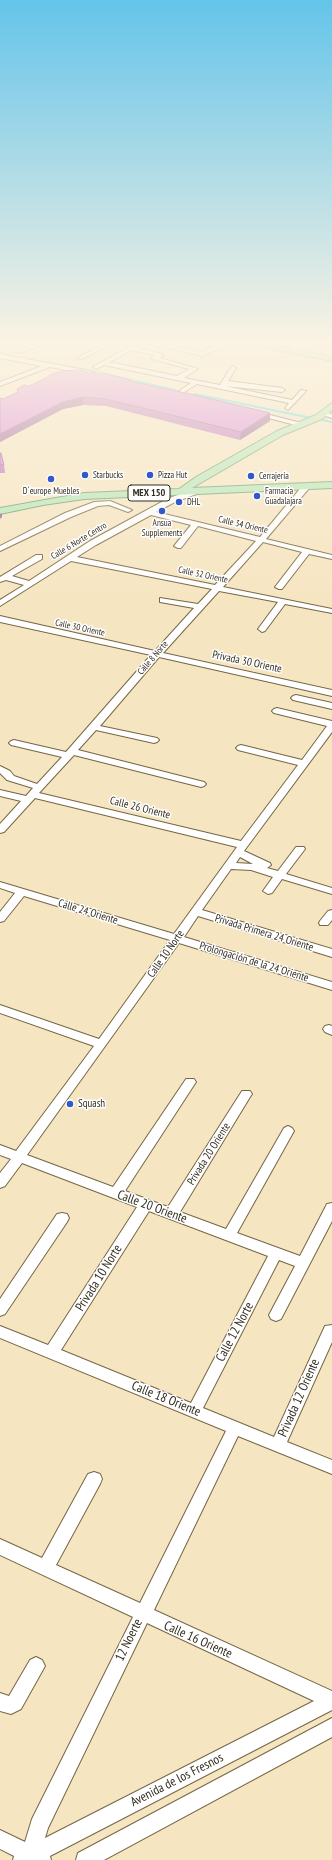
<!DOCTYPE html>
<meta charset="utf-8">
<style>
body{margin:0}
canvas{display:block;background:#f6e5c1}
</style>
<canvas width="332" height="1860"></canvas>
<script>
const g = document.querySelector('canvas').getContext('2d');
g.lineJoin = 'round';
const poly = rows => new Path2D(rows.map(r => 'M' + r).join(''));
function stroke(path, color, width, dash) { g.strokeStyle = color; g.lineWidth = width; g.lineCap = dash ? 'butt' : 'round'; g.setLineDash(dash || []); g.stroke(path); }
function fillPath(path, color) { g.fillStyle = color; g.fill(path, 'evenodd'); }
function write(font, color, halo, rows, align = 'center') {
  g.font = font + ' "PT Sans Narrow",sans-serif'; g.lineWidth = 3; g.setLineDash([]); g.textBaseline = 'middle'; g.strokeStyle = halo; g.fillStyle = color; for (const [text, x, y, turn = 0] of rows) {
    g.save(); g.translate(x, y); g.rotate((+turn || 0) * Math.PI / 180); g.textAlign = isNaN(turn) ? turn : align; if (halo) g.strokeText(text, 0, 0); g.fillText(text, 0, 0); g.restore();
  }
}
const stream = poly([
 [0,353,13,357],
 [87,370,175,390],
 [195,394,311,418],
 [322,420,332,422]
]);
const minor = poly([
 [0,339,7,339,0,342,0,339],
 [50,339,57,339,20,353,15,352,50,339],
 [114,339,121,339,82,359,77,358,114,339],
 [130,339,139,339,201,352,218,345,204,340,203,339,210,339,226,345,202,356,130,339],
 [286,339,292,339,301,352,300,353,296,353,286,339],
 [323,339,329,339,332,343,332,350,330,349,323,339],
 [131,346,162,354,163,355,160,358,198,369,184,378,220,385,231,367,233,366,236,368,228,381,282,388,285,390,282,392,225,386,292,400,301,390,306,391,288,410,285,408,289,403,197,384,178,396,175,394,176,393,191,383,104,365,96,369,93,367,131,346],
 [132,350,154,355,151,358,152,359,189,369,177,376,109,362,132,350],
 [0,354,91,371,94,373,91,375,50,367,0,386,0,382,42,366,0,358,0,354],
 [255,411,305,424,306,425,303,427,253,414,253,412,255,411],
 [324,412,332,414,332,418,322,415,321,414,324,412],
 [304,484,311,486,266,539,332,555,332,559,309,554,282,589,279,589,275,587,302,552,263,542,223,587,332,609,332,613,285,604,265,631,262,632,258,629,278,602,219,591,163,653,332,690,332,696,159,657,100,726,157,738,159,740,157,742,154,743,96,730,78,750,204,782,206,784,204,786,201,787,74,755,39,793,241,841,298,765,238,750,236,748,238,746,241,745,302,760,327,726,274,713,272,711,274,709,277,708,332,721,332,732,244,851,270,863,271,865,267,868,278,871,296,847,304,847,305,849,286,874,332,888,332,894,282,879,272,893,268,894,263,891,273,877,251,870,231,869,202,910,332,949,332,957,198,916,184,937,332,982,332,990,179,943,27,1155,113,1187,186,1079,194,1079,196,1082,194,1085,125,1191,168,1207,242,1091,250,1091,252,1094,250,1097,180,1212,226,1229,284,1128,288,1126,292,1128,294,1131,237,1233,300,1256,327,1204,332,1203,332,1221,281,1319,276,1321,271,1319,269,1315,295,1266,279,1260,203,1408,274,1437,325,1326,332,1325,332,1342,287,1442,332,1460,332,1474,238,1436,154,1610,332,1691,332,1710,50,1856,51,1860,13,1860,14,1856,0,1849,0,1830,25,1842,32,1819,133,1617,0,1555,0,1539,42,1558,88,1474,94,1472,100,1474,102,1479,100,1484,56,1565,140,1603,226,1431,0,1338,0,1326,48,1345,137,1207,22,1163,5,1186,0,1188,0,1173,11,1159,0,1155,0,1145,16,1151,94,1046,0,1013,0,1005,99,1039,170,940,24,896,4,921,0,922,0,912,15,893,0,888,0,882,174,934,237,847,35,798,4,832,0,833,0,824,21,801,0,796,0,790,26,796,33,788,7,780,0,773,0,766,10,771,14,776,37,784,62,757,11,745,9,743,11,741,14,740,66,752,151,655,0,622,0,616,155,651,194,608,160,602,160,598,198,604,212,589,71,561,0,606,0,600,24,585,6,580,0,582,0,577,36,555,42,555,42,559,12,576,29,581,90,541,169,498,196,489,199,489,199,493,175,502,156,512,260,537,304,484],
 [151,515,191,525,174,546,178,548,181,548,198,526,256,541,215,585,77,557,96,545,151,515],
 [240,857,253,864,236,863,240,857],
 [149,1211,268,1256,191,1403,61,1350,149,1211],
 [147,1623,314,1701,45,1838,48,1828,147,1623],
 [110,501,132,510,128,512,109,505,98,506,71,517,0,551,0,546,65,513,94,502,110,501],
 [296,695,332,703,332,709,293,700,291,698,293,696,296,695],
 [332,910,332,920,328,925,320,925,319,923,320,921,328,911,332,910],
 [329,1025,332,1026,332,1035,325,1032,323,1029,325,1026,329,1025],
 [62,1213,67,1214,69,1218,67,1222,5,1314,0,1316,0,1299,57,1214,62,1213],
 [36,1657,42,1660,45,1666,21,1709,11,1714,0,1711,0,1693,9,1696,30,1660,36,1657],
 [332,1718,332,1737,104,1860,76,1860,78,1853,332,1718]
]);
const major = poly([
 [241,339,250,339,332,357,332,361,256,346,241,341,241,339],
 [332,403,332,410,322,419,283,435,192,488,332,482,332,488,84,499,43,505,0,514,0,508,84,493,179,489,196,477,277,431,316,415,332,403]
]);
const wall = poly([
 [100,375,131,380,131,382,270,421,240,440,106,406,83,405,63,409,0,442,0,398,3,399,18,392,17,389],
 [0,453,4,465,5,473,0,473]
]);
const shadedWall = poly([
 [83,397,83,405,63,409,0,442,0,434,63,402],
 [270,413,270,421,240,440,241,432],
 [2,513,2,517,0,519,0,514]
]);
const building = poly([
 [80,370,100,375,103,373,131,380,129,381,195,395,270,413,241,432,106,399,83,397,63,402,0,434,0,398,3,399,18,392,17,389,24,385,29,386,46,378,50,375,61,371,80,370],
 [0,453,1,453,4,465,0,465,0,453]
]);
const markers = [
 [85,475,4,"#3259c9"],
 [150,475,4,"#3259c9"],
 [251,476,4,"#3259c9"],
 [51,479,4,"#3259c9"],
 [257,496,4,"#3259c9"],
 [179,502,4,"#3259c9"],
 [162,511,4,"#3259c9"],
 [70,1104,4,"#3259c9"]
];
const farPoinames = [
 ["Starbucks",93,475],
 ["Pizza Hut",158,475],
 ["Cerrajería",259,476],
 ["D´europe Muebles",51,491,"center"],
 ["Farmacia",265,491],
 ["Guadalajara",265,501],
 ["DHL",187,502],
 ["Ansua",162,523,"center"],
 ["Supplements",162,533,"center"]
];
const farStreetnames = [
 ["Calle 34 Oriente",243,525,13],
 ["Calle 6 Norte Centro",79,541,-31],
 ["Calle 32 Oriente",203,575,12],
 ["Calle 30 Oriente",80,628,12],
 ["Calle 8 Norte",153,658,-49]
];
const shields = [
 [149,493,42]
];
const shieldNames = [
 ["MEX 150",149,493]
];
const streetNames = [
 ["Privada 30 Oriente",247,662,12],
 ["Calle 26 Oriente",140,808,14],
 ["Calle 24 Oriente",88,912,17],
 ["Privada Primera 24 Oriente",264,933,17],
 ["Calle 10 Norte",166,954,-55],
 ["Prolongación de la 24 Oriente",254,962,17],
 ["Privada 20 Oriente",209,1154,-58]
];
const poiNames = [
 ["Squash",78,1104]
];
const nearStreetnames = [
 ["Calle 20 Oriente",152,1207,20],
 ["Privada 10 Norte",99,1278,-58],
 ["Calle 12 Norte",235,1332,-62],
 ["Privada 12 Oriente",299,1398,-66],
 ["Calle 18 Oriente",166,1399,22],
 ["12 Noerte",129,1640,-64],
 ["Calle 16 Oriente",198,1640,24],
 ["Avenida de los Fresnos",177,1780,-27]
];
stroke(stream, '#3fdcec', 2);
stroke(minor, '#756645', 2);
stroke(major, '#689c65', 2);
fillPath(minor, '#fff');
fillPath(major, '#b6e7b9');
fillPath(wall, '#bb6fbe');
fillPath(shadedWall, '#985a9b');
fillPath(building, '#d981dd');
stroke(building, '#985a9b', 1);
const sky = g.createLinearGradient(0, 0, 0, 599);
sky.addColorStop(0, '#64c4ea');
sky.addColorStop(0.57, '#fbf3e3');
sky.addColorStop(1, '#fbf3e300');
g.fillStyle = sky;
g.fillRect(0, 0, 332, 599);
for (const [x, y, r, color] of markers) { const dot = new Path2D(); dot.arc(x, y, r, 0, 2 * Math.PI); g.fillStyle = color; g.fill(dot); stroke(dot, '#fff', 1.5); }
write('9px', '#332d1f', '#fff', farPoinames, 'left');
write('9px', '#332d1f', '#fff', farStreetnames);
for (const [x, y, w] of shields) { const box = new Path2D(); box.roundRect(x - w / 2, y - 8, w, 16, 3); g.fillStyle = '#fff'; g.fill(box); stroke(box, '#332d1f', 1); }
write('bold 10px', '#332d1f', null, shieldNames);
write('11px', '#332d1f', '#fff', streetNames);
write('11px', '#332d1f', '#fff', poiNames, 'left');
write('13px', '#332d1f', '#fff', nearStreetnames);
</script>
